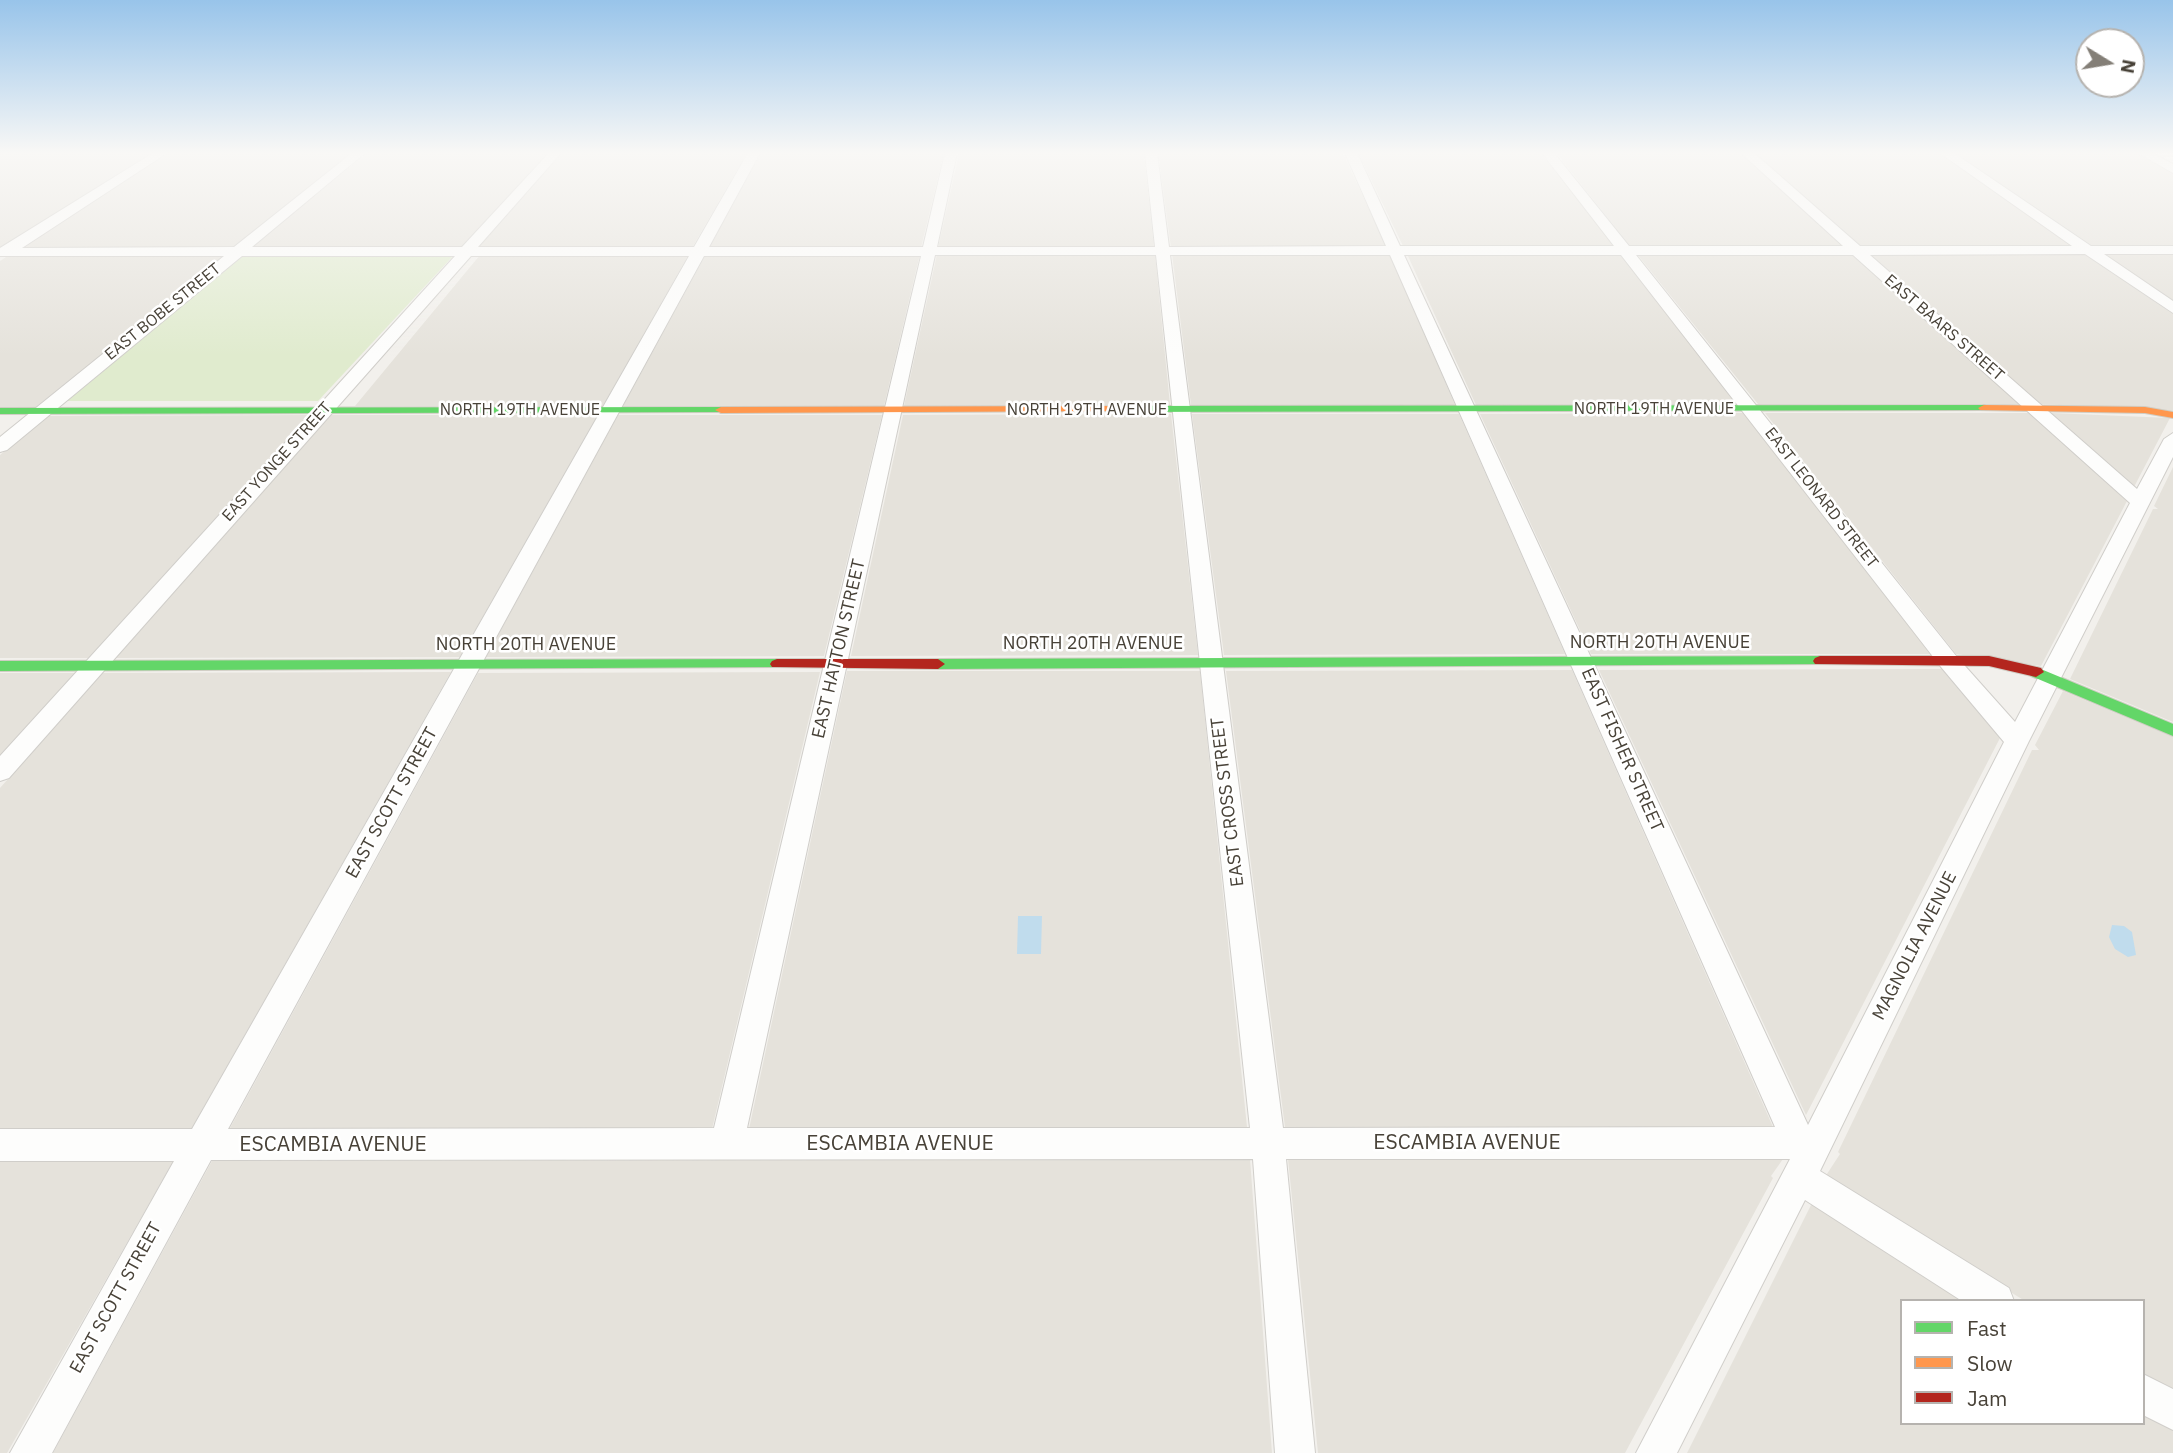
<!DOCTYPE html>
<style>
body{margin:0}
#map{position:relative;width:2173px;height:1453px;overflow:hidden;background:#f2f0ec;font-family:"IBM Plex Sans",sans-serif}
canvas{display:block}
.legend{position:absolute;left:1900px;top:1299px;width:245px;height:126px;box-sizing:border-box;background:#fff;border:2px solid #b6b3af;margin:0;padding:9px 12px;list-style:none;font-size:21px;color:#484238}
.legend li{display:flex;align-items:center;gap:14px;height:35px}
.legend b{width:35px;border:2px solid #b6b3af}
.north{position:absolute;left:2075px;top:28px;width:70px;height:70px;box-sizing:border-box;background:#fff;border:2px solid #b6b3af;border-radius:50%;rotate:101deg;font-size:19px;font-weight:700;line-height:28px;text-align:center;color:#484238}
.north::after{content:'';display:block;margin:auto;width:24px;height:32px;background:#847f77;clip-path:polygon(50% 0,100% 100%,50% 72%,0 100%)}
</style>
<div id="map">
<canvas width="2173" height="1453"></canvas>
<ul class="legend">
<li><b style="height:9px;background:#63d668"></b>Fast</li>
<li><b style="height:9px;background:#ff974d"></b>Slow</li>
<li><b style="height:9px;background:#b3261e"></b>Jam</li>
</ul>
<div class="north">N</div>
</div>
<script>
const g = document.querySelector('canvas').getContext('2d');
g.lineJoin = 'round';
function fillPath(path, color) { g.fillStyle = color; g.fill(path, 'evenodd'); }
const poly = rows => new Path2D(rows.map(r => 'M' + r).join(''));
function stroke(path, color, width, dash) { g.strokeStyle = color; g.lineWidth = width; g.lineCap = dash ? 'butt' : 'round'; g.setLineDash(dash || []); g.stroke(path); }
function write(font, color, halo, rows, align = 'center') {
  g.font = font + ' "IBM Plex Sans",sans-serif'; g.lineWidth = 5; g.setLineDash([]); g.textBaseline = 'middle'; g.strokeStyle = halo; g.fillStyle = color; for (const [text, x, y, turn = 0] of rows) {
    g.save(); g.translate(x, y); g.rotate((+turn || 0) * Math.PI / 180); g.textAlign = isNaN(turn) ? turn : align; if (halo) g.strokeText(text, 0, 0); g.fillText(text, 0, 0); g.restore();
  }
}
const residential = poly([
 [0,153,153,153,0,249],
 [168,153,352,153,233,249,18,249],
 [367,153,548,153,460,249,249,249],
 [562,153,747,153,692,248,477,249],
 [761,153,944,153,921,248,709,248],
 [959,153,1144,153,1154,248,938,248],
 [1158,153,1343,153,1387,248,1171,248],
 [1358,153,1541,153,1615,247,1404,248],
 [1556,153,1740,153,1844,247,1631,247],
 [1754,153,1939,153,2076,247,1861,247],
 [1953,153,2136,153,2173,173,2173,247,2092,247],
 [1619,253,1737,404,1476,405,1407,254],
 [1636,253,1851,253,2020,404,1758,404],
 [1868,253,2084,253,2173,314,2173,411,2040,404],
 [2101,253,2173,253,2173,302],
 [689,254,603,406,355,406,480,255],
 [706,254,920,254,884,406,623,406],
 [937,254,1155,254,1170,405,904,406],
 [1172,254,1390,254,1455,405,1191,405],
 [9,255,225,255,36,407,0,407,0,261],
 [1744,413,1930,654,1591,654,1480,414],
 [1765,413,2030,413,2127,501,2041,666,1956,654],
 [2051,413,2170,418,2134,487],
 [1171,414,1198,655,851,656,903,415],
 [1192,414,1459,414,1565,654,1224,655],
 [309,415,89,658,0,658,0,455,47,416],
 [330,415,598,415,460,657,115,658],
 [618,415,882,415,824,656,486,657],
 [2173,467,2173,722,2070,679,2153,509,2158,509,2154,506],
 [1942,669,2000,738,1806,1115,1599,670],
 [1572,670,1773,1127,1285,1127,1226,671],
 [847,671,1200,671,1247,1127,749,1129],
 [451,672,191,1130,0,1130,0,788,102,673],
 [820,672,712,1129,229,1130,478,673],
 [0,673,75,673,0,756],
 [2063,691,2173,737,2173,1393,2143,1374,2143,1301,2025,1301,1825,1177,1840,1154,1838,1152,2032,750,2039,750,2035,745],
 [1250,1159,1272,1453,53,1453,212,1161],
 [1288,1159,1783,1159,1771,1176,1773,1178,1625,1453,1318,1453],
 [0,1162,173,1162,7,1453,0,1453],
 [1812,1203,1968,1301,1902,1301,1902,1423,2143,1423,2143,1412,2173,1431,2173,1453,1687,1453]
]);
const green = poly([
 [455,254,318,401,67,401,244,255]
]);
const water = poly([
 [1018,916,1042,916,1041,954,1017,954],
 [2112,925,2124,926,2132,932,2136,955,2128,957,2115,949,2109,937]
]);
const street = poly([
 [153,153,167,153,22,248,234,247,352,153,365,153,252,247,462,247,549,153,561,153,478,247,694,247,748,153,760,153,709,247,923,247,945,153,957,153,937,247,1155,247,1145,153,1157,153,1169,247,1386,246,1345,153,1357,153,1400,246,1614,246,1542,153,1554,153,1629,246,1843,246,1741,153,1754,153,1860,246,2072,246,1940,153,1954,153,2091,246,2173,246,2173,254,2104,254,2173,301,2173,313,2085,254,1870,255,2137,489,2164,439,2173,433,2173,457,2029,741,1820,1171,2009,1288,2014,1301,1962,1301,1805,1200,1677,1453,1636,1453,1790,1159,1286,1159,1315,1453,1275,1453,1253,1159,211,1160,52,1453,10,1453,174,1161,0,1161,0,1129,192,1129,689,256,471,256,9,778,0,781,0,756,455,256,242,256,7,450,0,452,0,437,224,256,0,256,0,248,153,153],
 [935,255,1156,255,1250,1128,747,1128,935,255],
 [1170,255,1390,255,1775,1127,1283,1128,1170,255],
 [1404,255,1621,255,1941,667,2004,742,1808,1125,1404,255],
 [1636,255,1853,255,2130,503,2015,722,1957,657,1636,255],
 [704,256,921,256,714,1128,228,1129,704,256],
 [2138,153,2152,153,2173,164,2173,173,2138,153],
 [2143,1374,2173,1389,2173,1430,2143,1415,2143,1374]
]);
const fast = poly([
 [1984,405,1990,408,1988,410,1115,412,1109,409,1115,406,1984,405],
 [721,407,725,408,725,412,0,414,0,408,721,407],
 [1820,656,1825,658,1827,661,1825,664,938,669,931,664,938,659,1820,656],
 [777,659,782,661,784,664,782,667,0,671,0,661,777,659],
 [2036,667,2173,724,2173,736,2031,676,2028,672,2036,667]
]);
const slow = poly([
 [1984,405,2145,407,2173,412,2173,418,2145,413,1980,410,1978,408,1984,405],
 [1115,406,1121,409,1119,411,721,413,715,410,721,407,1115,406]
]);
const jam = poly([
 [1820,656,1989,656,2041,668,2044,672,2036,677,1989,666,1815,664,1813,661,1815,658,1820,656],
 [777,659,938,659,945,664,938,669,772,667,770,664,772,661,777,659]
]);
const farStreetnames = [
 ["EAST BOBE STREET",163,312,-39],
 ["EAST BAARS STREET",1944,328,41],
 ["NORTH 19TH AVENUE",1654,409],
 ["NORTH 19TH AVENUE",520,410],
 ["NORTH 19TH AVENUE",1087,410],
 ["EAST YONGE STREET",277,462,-48],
 ["EAST LEONARD STREET",1821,498,52]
];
const streetNames = [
 ["NORTH 20TH AVENUE",1660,643],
 ["NORTH 20TH AVENUE",1093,644],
 ["NORTH 20TH AVENUE",526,645],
 ["EAST HATTON STREET",839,649,-77],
 ["EAST FISHER STREET",1622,750,66],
 ["EAST CROSS STREET",1228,802,-97],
 ["EAST SCOTT STREET",392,803,-61],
 ["MAGNOLIA AVENUE",1915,946,-63],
 ["EAST SCOTT STREET",116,1298,-61]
];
const nearStreetnames = [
 ["ESCAMBIA AVENUE",1467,1143],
 ["ESCAMBIA AVENUE",900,1144],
 ["ESCAMBIA AVENUE",333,1145]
];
fillPath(residential, '#e5e2db');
fillPath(green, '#e0ebce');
fillPath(water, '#c0dced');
stroke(street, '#d0ceca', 2);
stroke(fast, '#d0cdc4', 2);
stroke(slow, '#d0cdc4', 2);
stroke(jam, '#d0cdc4', 2);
fillPath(street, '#fdfdfc');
fillPath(fast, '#63d668');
fillPath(slow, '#ff974d');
fillPath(jam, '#b3261e');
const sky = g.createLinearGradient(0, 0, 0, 356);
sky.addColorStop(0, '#98c4ea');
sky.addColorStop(0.43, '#f9f8f6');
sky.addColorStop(1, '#f9f8f600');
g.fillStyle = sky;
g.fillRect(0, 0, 2173, 356);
write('16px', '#484238', '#fff', farStreetnames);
write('18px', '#484238', '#fff', streetNames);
write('21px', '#484238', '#fff', nearStreetnames);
</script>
